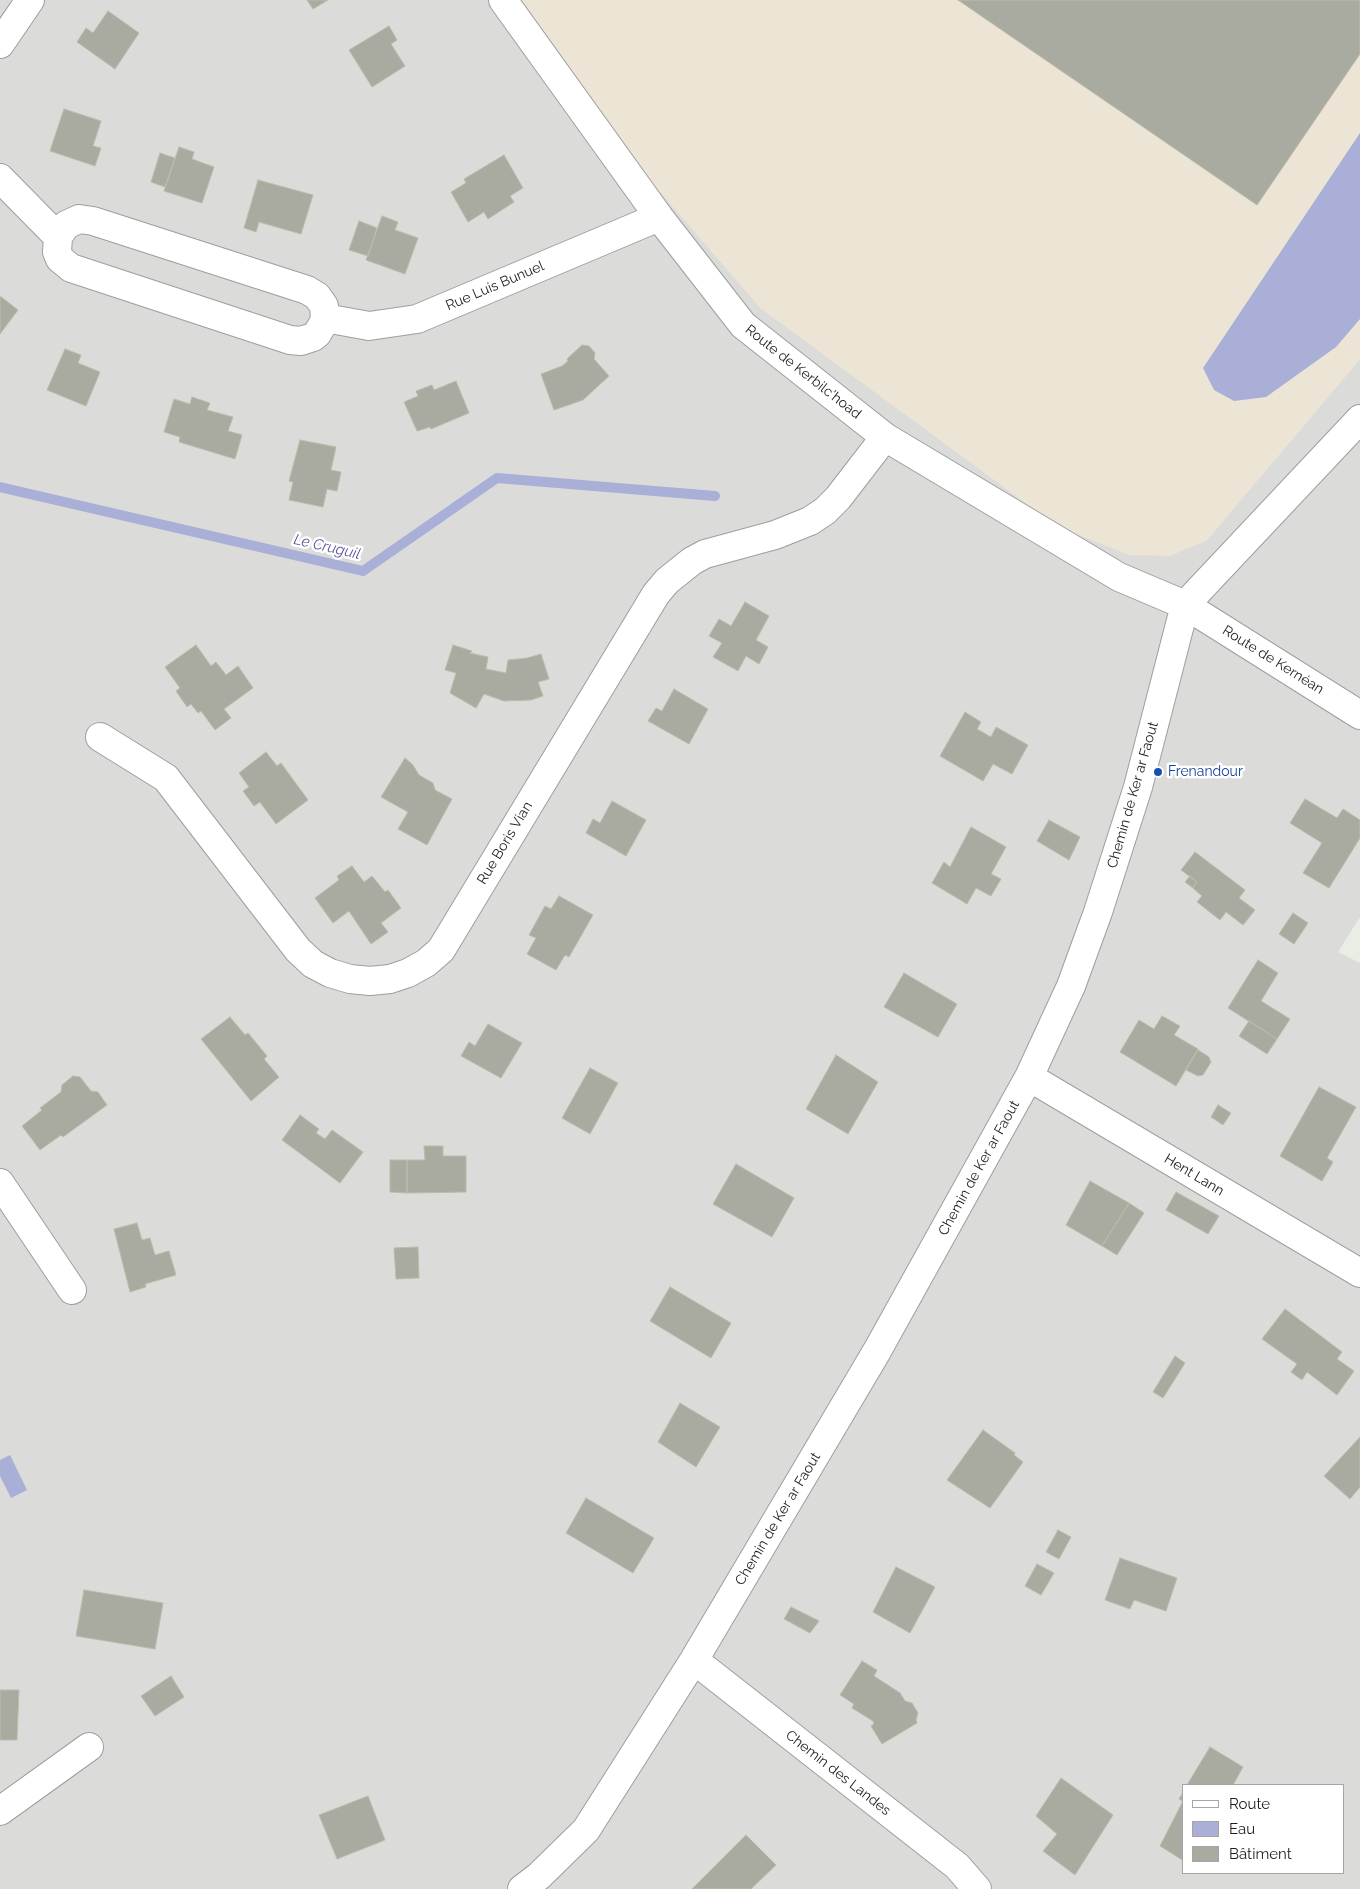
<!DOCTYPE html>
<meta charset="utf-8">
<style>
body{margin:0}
#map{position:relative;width:1360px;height:1889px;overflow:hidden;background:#eaede4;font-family:Raleway,sans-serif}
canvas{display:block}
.legend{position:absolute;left:1182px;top:1784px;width:162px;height:90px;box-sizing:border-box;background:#fff;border:1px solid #a5a5a5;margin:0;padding:6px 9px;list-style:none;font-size:15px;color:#1d1d1d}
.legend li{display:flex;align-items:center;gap:10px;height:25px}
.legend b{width:25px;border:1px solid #a5a5a5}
</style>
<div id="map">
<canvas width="1360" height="1889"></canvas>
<ul class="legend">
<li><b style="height:6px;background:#fff"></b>Route</li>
<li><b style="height:14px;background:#a9afd6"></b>Eau</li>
<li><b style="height:14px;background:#aaaba0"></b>Bâtiment</li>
</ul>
</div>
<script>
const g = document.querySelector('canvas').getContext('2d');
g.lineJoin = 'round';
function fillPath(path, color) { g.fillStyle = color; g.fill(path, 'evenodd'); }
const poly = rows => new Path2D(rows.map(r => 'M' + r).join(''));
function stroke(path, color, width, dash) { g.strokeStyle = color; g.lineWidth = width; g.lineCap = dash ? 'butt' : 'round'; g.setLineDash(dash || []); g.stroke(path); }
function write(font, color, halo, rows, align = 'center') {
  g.font = font + ' Raleway,sans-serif'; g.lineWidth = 5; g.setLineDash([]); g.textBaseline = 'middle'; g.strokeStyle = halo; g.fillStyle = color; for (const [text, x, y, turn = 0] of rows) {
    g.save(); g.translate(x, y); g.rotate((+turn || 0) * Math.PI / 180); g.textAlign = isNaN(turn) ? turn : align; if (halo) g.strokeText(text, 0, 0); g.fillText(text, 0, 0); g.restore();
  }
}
const residential = poly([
 [0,0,515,0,1206,541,1360,359,1360,917,1338,952,1360,963,1360,1889,0,1889],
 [1184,1785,1344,1785,1344,1873,1184,1873]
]);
const commercial = poly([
 [515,0,1360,0,1360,359,1206,541,1170,556,1129,555,1058,527,760,308,591,112]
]);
const water = poly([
 [1360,133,1360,319,1336,347,1266,397,1234,401,1214,390,1203,368],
 [10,1455,27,1490,11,1498,0,1476,0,1460]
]);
const stream = poly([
 [0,487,363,571,497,478,715,496]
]);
const building = poly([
 [307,0,328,0,313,9,307,0],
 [958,0,1360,0,1360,54,1257,205,958,0],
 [108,11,139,33,115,69,77,42,86,28,93,33,108,11],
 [389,26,397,40,391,44,405,66,372,87,349,50,389,26],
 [64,109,101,121,93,146,101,148,95,166,50,151,64,109],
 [179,147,194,152,192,159,214,167,202,203,164,191,179,147],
 [160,153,175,158,165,187,151,182,160,153],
 [504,155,523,188,510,196,514,202,488,219,484,212,468,222,451,192,466,183,464,179,504,155],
 [258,180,313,195,301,234,259,222,256,232,244,228,258,180],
 [382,216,398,222,395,230,418,238,405,274,366,260,382,216],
 [359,221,377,228,368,256,349,250,359,221],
 [0,296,18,310,0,334,0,296],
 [582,345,589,346,595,353,594,359,609,376,583,400,554,410,541,374,562,366,568,361,567,359,582,345],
 [65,349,81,355,78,363,100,372,86,406,47,390,65,349],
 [456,381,469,413,431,429,430,427,417,431,404,402,418,396,416,391,432,385,434,390,456,381],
 [192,397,210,403,207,410,233,417,228,431,242,435,235,459,179,442,180,437,164,432,174,399,190,404,192,397],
 [300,440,336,447,331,470,341,472,337,491,327,489,323,507,289,500,293,482,289,481,300,440],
 [745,602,769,616,756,640,768,647,759,664,746,656,738,671,713,657,722,643,709,636,719,619,731,626,745,602],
 [196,645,211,666,216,662,226,675,238,666,253,688,224,709,231,718,215,730,201,711,198,713,191,704,187,707,176,691,180,688,165,667,196,645],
 [453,645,472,651,470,653,488,657,486,669,506,673,508,660,527,658,541,654,549,679,538,682,543,696,531,700,504,701,484,694,476,708,450,693,456,673,445,670,453,645],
 [674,689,708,709,689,744,648,721,656,708,662,711,674,689],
 [965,712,981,722,977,729,991,737,996,727,1028,745,1012,774,993,764,983,781,940,756,965,712],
 [266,752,277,766,281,763,308,800,276,824,260,802,254,806,243,791,249,787,239,773,266,752],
 [405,758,413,765,419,775,433,783,435,790,452,799,427,845,398,829,408,812,381,797,405,758],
 [1305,799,1337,818,1343,809,1360,820,1360,838,1329,888,1303,873,1322,843,1290,823,1305,799],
 [612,801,646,820,626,856,586,833,593,819,600,823,612,801],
 [1049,820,1080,837,1069,860,1037,841,1049,820],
 [971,827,1006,847,991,874,1001,879,991,896,976,888,967,904,932,883,944,862,950,867,971,827],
 [1195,852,1245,890,1239,898,1255,910,1243,925,1226,912,1220,920,1197,902,1202,896,1193,888,1197,882,1181,870,1195,852],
 [352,866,364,882,372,876,385,892,388,890,401,908,381,923,388,932,371,944,349,911,333,923,315,898,339,880,337,876,352,866],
 [1190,876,1197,882,1193,888,1185,882,1190,876],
 [559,896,593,915,569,957,565,955,556,970,527,954,536,938,529,935,545,906,551,909,559,896],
 [1293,913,1308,923,1294,944,1279,934,1293,913],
 [1258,960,1278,973,1261,1001,1290,1019,1277,1039,1228,1008,1258,960],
 [904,973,957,1004,938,1037,884,1007,904,973],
 [1162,1016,1180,1026,1174,1035,1198,1049,1176,1086,1120,1052,1139,1020,1154,1029,1162,1016],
 [230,1017,245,1035,248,1033,267,1056,264,1059,279,1077,251,1101,201,1039,230,1017],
 [1249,1021,1277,1039,1267,1054,1239,1036,1249,1021],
 [488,1024,522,1043,501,1078,461,1056,469,1042,475,1046,488,1024],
 [1198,1050,1209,1057,1211,1062,1203,1075,1198,1076,1186,1070,1198,1050],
 [836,1055,878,1082,848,1134,806,1109,836,1055],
 [590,1068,618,1083,590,1134,562,1118,590,1068],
 [73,1076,80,1077,91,1091,98,1092,107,1105,63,1137,61,1135,40,1150,22,1126,42,1110,40,1108,61,1092,62,1085,73,1076],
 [1319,1087,1356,1107,1327,1158,1333,1162,1322,1181,1280,1156,1319,1087],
 [1218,1105,1231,1113,1223,1125,1211,1117,1218,1105],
 [300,1115,319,1129,316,1133,325,1139,332,1130,363,1152,340,1183,282,1140,300,1115],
 [424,1146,443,1146,443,1156,466,1156,466,1192,407,1193,407,1160,425,1160,424,1146],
 [390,1160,407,1160,407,1193,390,1192,390,1160],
 [736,1164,794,1198,772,1237,713,1204,736,1164],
 [1090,1181,1129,1203,1102,1246,1066,1225,1090,1181],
 [1176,1192,1219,1216,1208,1234,1166,1210,1176,1192],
 [1129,1203,1144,1213,1117,1255,1102,1246,1129,1203],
 [137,1223,142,1240,150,1238,155,1255,169,1251,176,1275,145,1284,146,1287,130,1292,114,1229,137,1223],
 [418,1247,419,1278,396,1279,394,1248,418,1247],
 [670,1287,731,1323,711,1358,650,1321,670,1287],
 [1285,1309,1342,1352,1337,1359,1354,1371,1337,1395,1307,1372,1302,1380,1291,1372,1297,1364,1262,1339,1285,1309],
 [1175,1356,1185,1363,1163,1398,1153,1392,1175,1356],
 [680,1403,720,1427,696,1467,658,1442,680,1403],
 [983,1430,1015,1453,1014,1455,1023,1462,990,1508,947,1480,983,1430],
 [1360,1437,1360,1487,1350,1499,1324,1476,1360,1437],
 [586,1498,654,1538,633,1573,566,1533,586,1498],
 [1058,1530,1071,1537,1059,1559,1046,1552,1058,1530],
 [1120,1558,1177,1578,1166,1611,1134,1600,1130,1609,1105,1600,1120,1558],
 [1037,1564,1054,1573,1041,1595,1025,1586,1037,1564],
 [896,1567,935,1587,910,1633,873,1612,896,1567],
 [84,1590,163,1603,155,1649,76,1636,84,1590],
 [791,1607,819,1621,810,1633,784,1619,791,1607],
 [862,1661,877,1670,874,1676,900,1693,905,1701,912,1703,918,1713,916,1720,917,1723,882,1744,871,1726,874,1724,873,1721,852,1708,854,1704,840,1695,862,1661],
 [171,1676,184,1697,155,1716,141,1696,171,1676],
 [0,1690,19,1690,17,1740,0,1740,0,1690],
 [1210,1747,1243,1767,1233,1785,1187,1785,1210,1747],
 [1061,1778,1113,1815,1075,1875,1043,1851,1057,1834,1036,1816,1061,1778],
 [1184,1791,1184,1861,1160,1846,1183,1801,1179,1799,1184,1791],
 [368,1796,385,1840,337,1859,319,1815,368,1796],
 [746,1835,776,1865,751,1889,692,1889,746,1835]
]);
const street = poly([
 [503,0,659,217,743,325,885,437,1119,577,1185,605,1360,715],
 [0,44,30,0],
 [0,178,58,237],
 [79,219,93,221,307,290,317,296,324,306,325,318,323,324,317,334,313,337,301,341,290,340,71,268,60,259,57,252,58,237,66,225,79,219],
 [325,318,369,326,417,319,659,217],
 [100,737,166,778,298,950,313,964,330,973,350,979,370,981,390,979,408,973,426,963,441,950,656,594,667,581,692,561,705,554,775,535,810,521,825,511,838,498,885,437],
 [1029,1077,1360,1273],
 [0,1183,72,1290],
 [694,1660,957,1866,977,1889],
 [0,1811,89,1747],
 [522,1889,539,1876,586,1830,694,1660,877,1351,1029,1077,1071,986,1098,912,1138,787,1185,605,1360,419]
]);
const markers = [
 [1158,772,5,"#1a4fb4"]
];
const streetNames = [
 ["Rue Luis Bunuel",495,286,-23],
 ["Route de Kerbilc'hoad",803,372,38],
 ["Route de Kernéan",1273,660,32],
 ["Chemin de Ker ar Faout",1133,795,-74],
 ["Rue Boris Vian",505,843,-59],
 ["Chemin de Ker ar Faout",979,1168,-61],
 ["Hent Lann",1194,1175,31],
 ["Chemin de Ker ar Faout",778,1519,-59],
 ["Chemin des Landes",838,1773,38]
];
const transitNames = [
 ["Frenandour",1168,772]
];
const waterNames = [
 ["Le Cruguil",327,547,13]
];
fillPath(residential, '#dbdbda');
fillPath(commercial, '#ece4d5');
fillPath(water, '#a9afd6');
stroke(stream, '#a9afd6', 10);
fillPath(building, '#aaaba0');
stroke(building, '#bbbda8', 1);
stroke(street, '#9e9e9e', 30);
stroke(street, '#fff', 28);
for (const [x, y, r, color] of markers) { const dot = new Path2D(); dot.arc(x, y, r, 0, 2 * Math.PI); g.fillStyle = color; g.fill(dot); stroke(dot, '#fff', 2); }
write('14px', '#1d1d1d', '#fff', streetNames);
write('14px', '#164399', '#fff', transitNames, 'left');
write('italic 15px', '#5e54a1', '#fff', waterNames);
</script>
